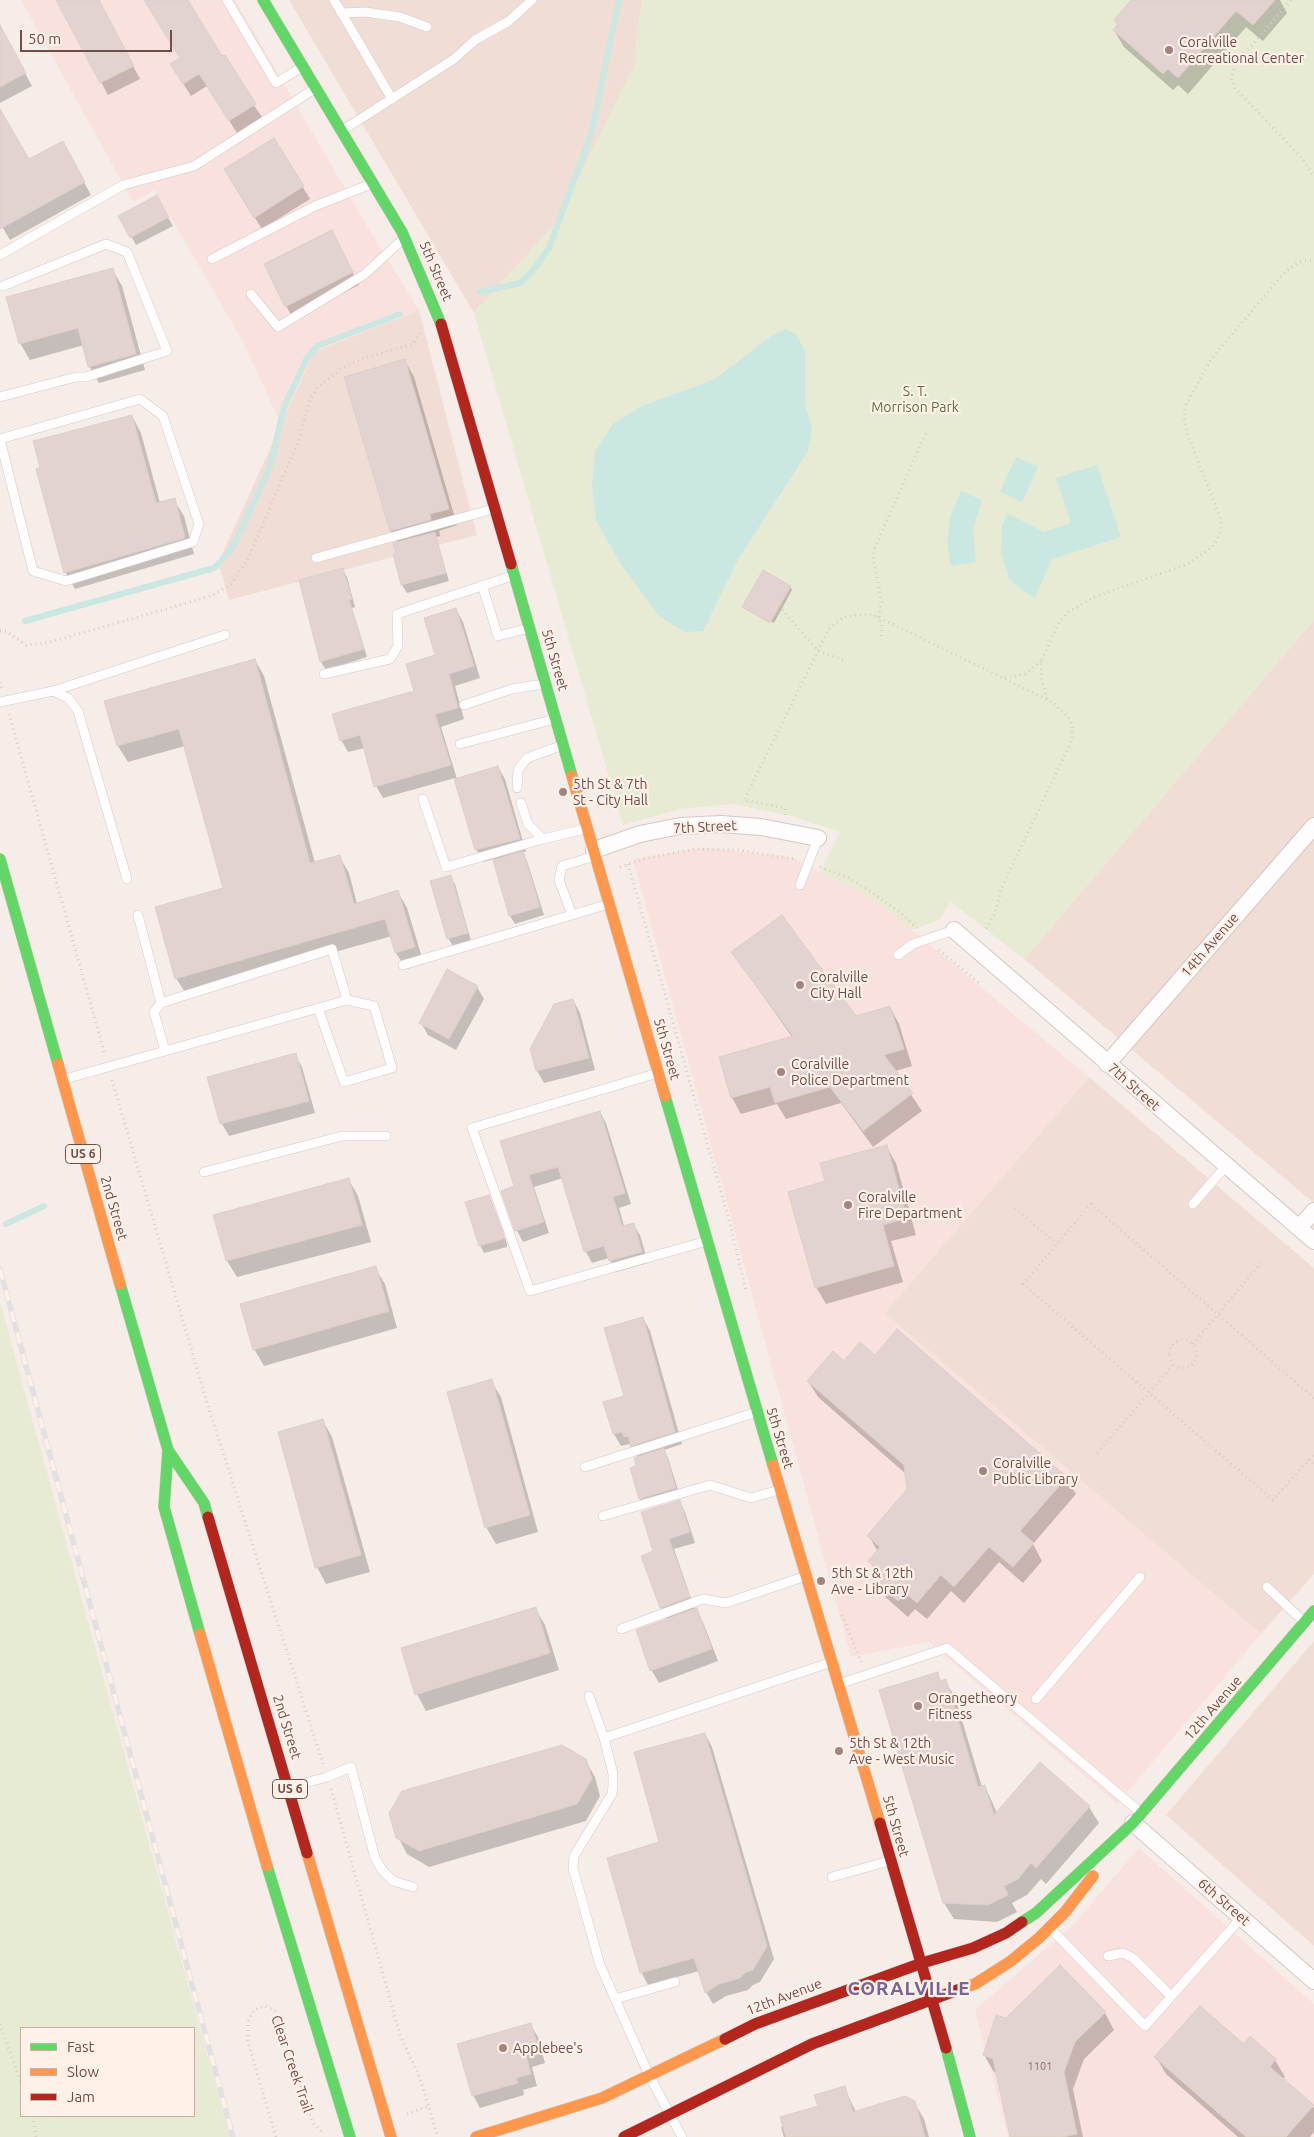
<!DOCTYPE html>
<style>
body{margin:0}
#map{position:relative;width:1314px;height:2137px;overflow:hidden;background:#f6ede8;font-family:Ubuntu,sans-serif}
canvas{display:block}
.legend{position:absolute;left:20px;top:2027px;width:175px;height:90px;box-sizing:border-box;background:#fff0e8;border:1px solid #c7afa8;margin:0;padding:6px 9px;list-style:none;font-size:15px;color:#734d49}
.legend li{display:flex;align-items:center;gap:10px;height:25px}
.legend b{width:25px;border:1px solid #c7afa8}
.scale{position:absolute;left:20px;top:30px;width:152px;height:22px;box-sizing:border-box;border:2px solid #734d49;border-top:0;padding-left:6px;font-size:15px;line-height:18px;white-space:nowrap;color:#734d49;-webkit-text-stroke:4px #fff0e8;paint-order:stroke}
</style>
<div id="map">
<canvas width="1314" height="2137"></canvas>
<ul class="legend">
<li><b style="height:6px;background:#63d668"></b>Fast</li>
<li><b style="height:6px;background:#ff974d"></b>Slow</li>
<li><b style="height:6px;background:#b3261e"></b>Jam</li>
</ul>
<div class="scale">50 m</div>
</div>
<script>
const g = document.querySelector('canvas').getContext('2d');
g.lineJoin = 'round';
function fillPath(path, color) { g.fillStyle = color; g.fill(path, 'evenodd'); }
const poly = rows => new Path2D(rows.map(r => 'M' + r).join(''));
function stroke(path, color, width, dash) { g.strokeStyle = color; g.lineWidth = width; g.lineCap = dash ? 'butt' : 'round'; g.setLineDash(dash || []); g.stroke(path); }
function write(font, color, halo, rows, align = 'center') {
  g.font = font + ' Ubuntu,sans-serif'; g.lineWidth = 4.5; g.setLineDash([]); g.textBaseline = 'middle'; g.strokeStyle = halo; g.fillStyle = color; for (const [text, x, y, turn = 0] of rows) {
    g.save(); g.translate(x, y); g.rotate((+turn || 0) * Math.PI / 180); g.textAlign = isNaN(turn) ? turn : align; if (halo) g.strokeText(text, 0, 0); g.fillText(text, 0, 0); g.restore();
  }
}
const residential = poly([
 [289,0,642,0,634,66,556,223,474,313],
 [419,310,477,535,229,600,218,563,314,352],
 [1314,620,1314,1203,1024,959],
 [1089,1077,1314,1268,1314,1574,1261,1634,884,1313],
 [1314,1641,1314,1946,1166,1815]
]);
const commercial = poly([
 [21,0,235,0,371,233,419,310,314,352,281,424,243,342,155,190,133,202],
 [703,848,791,857,861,892,894,915,1089,1077,885,1313,1261,1634,1117,1804,929,1642,851,1657,633,859],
 [1139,1848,1314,2004,1314,2137,1008,2137,975,2010,1074,1924]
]);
const green = poly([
 [642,0,1314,0,1314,620,1024,959,951,902,939,920,911,930,894,915,861,892,820,872,840,832,791,816,733,804,681,809,623,825,474,313,556,223,634,66],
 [0,1302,230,2137,0,2137],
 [194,2028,194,2116,21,2116,21,2028]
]);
const water = poly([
 [785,329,796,334,805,351,805,405,812,428,808,451,739,558,703,631,684,632,659,616,620,563,596,520,592,487,595,452,613,424,640,407,715,379,771,336],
 [1016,457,1038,467,1022,502,1000,492],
 [1097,465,1121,537,1052,559,1035,598,1022,590,1009,578,1001,552,1002,526,1007,513,1044,532,1071,523,1056,478],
 [961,491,982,500,973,529,976,562,951,566,947,542,951,515]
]);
const shadow = poly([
 [78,0,98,0,140,79,108,95,62,9],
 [145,0,186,0,221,58,262,117,237,133,207,86,191,96,179,77,181,58],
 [1133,0,1280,0,1287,13,1263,41,1246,27,1188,94,1178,85,1173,90,1124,47,1114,30,1118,26,1115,20],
 [0,42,13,51,32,86,0,103],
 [0,111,28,161,62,142,91,195,10,240,0,223],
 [274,139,310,199,262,229,232,182],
 [156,197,173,226,136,245,120,216],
 [338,244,359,285,293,318,286,306],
 [112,269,122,286,145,370,99,383,89,366,84,345,30,360,20,343],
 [405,361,414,377,457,525,439,531,440,536,436,537,449,581,407,593,402,585,394,555,398,554,398,543,391,531],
 [132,416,141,433,160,503,174,500,184,516,194,554,75,589,66,573,38,470],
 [342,569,347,577,355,607,352,608,367,657,326,670,321,662],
 [790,586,792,590,774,623,743,607],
 [456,609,463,622,480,678,455,686,464,719,441,727,457,779,498,767,505,779,526,852,522,852,527,861,544,915,515,924,510,916,494,859,483,862,476,849,455,778,383,798,376,786,365,748,348,752,341,740,416,692,437,656],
 [255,660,264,676,315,863,339,856,349,873,357,904,398,892,407,908,424,964,406,969,396,953,392,936,186,994,176,978,224,889,185,746,128,762,118,746,106,701],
 [450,876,455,884,471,941,453,946,448,938],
 [733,953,856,1017,890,1007,899,1024,912,1066,895,1071,922,1111,873,1147,841,1103,786,1119,777,1104,741,1114,732,1098,792,1037],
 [477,987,484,999,456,1050,428,1035,421,1023],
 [573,1000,580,1013,595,1070,544,1083,537,1071],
 [295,1055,302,1067,315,1113,229,1136,222,1124,209,1078],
 [600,1112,606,1123,631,1204,619,1208,624,1226,633,1224,640,1235,648,1263,616,1272,609,1258,592,1263,586,1252,563,1178,534,1187,549,1233,523,1242,517,1231,503,1192,515,1187],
 [886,1146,896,1163,916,1235,891,1241,903,1282,826,1304,816,1287,827,1182],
 [349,1180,358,1196,371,1242,237,1277,227,1261,215,1215],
 [488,1196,507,1244,507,1247,484,1253,480,1245],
 [375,1268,385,1284,397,1328,264,1366,254,1349],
 [643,1318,650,1331,682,1444,664,1450,668,1458,680,1496,645,1506,640,1499,639,1458,629,1444,621,1446,614,1434,605,1403,625,1397],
 [897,1331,1066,1478,1076,1494,1033,1544,1042,1561,1023,1583,999,1562,964,1603,951,1591,927,1619,915,1609,908,1617,883,1595,874,1579,877,1575,870,1561,878,1552,869,1536,908,1489,906,1474,818,1397,808,1381,844,1363,875,1357],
 [491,1381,501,1397,538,1532,496,1544,486,1527],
 [323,1421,332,1437,370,1572,326,1584,317,1567],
 [679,1502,685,1512,695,1543,674,1549,695,1610,703,1622,718,1661,659,1683,652,1671,637,1631,668,1620,661,1608,655,1552],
 [535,1608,545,1625,559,1670,426,1711,417,1694],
 [937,1674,942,1682,945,1681,955,1697,982,1787,985,1786,997,1813,1089,1807,1099,1823,1046,1884,1041,1879,1027,1895,1012,1903,1017,1912,997,1922,954,1919,944,1903],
 [705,1734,712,1747,774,1959,760,1982,753,1985,748,1990,726,1996,713,2004,706,1992,699,1971,648,1985,641,1972],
 [585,1760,595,1777,600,1796,586,1821,429,1867,407,1854,398,1837],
 [1105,2013,1114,2030,1084,2059,1073,2089,1083,2137,1011,2137,997,2073,994,2072,984,2055],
 [530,2024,538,2037,545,2063,532,2067,537,2086,523,2090,524,2095,480,2108,473,2095],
 [1156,2057,1275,2060,1285,2077,1282,2079,1314,2108,1314,2132,1310,2137,1238,2137,1166,2074],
 [844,2087,856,2112,914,2102,924,2119,929,2137,784,2137,781,2127,819,2107]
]);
const stream = poly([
 [480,292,520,283,532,272,549,248,591,134,619,0],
 [25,621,214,568,232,549,270,467,284,407,307,358,317,346,400,314],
 [6,1224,44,1206]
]);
const building = poly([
 [56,0,99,0,134,66,100,83,56,0],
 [144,0,188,0,222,56,225,55,256,104,229,121,199,74,183,84,170,64,180,58,144,0],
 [1131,0,1275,0,1253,25,1236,11,1178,78,1168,69,1163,74,1113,30,1118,24,1114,20,1131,0],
 [0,25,26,73,0,87,0,25],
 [0,109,29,159,63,141,85,182,0,229,0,109],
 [274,138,304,186,254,218,224,169,274,138],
 [157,195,169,217,130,238,118,216,157,195],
 [332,230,353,272,285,307,264,264,332,230],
 [113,268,136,354,88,367,78,328,19,344,6,297,113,268],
 [405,359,449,509,430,514,431,520,390,531,344,377,405,359],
 [132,415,156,503,175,498,185,538,64,573,36,469,40,467,33,441,132,415],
 [435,532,446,573,401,585,393,554,396,553,393,543,435,532],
 [343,568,352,599,349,600,364,649,320,662,299,580,343,568],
 [763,570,791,586,770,623,742,607,763,570],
 [456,608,474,666,449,674,458,708,435,714,451,765,374,787,360,735,340,741,332,714,414,691,406,664,435,655,424,618,456,608],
 [255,659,310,863,340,855,354,904,398,890,415,947,395,953,385,919,175,979,155,907,223,888,179,729,117,746,104,701,255,659],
 [498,766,520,839,475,850,454,779,498,766],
 [523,851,540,907,509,916,493,860,523,851],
 [451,875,468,933,447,939,430,881,451,875],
 [782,915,856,1016,890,1006,904,1049,884,1055,913,1093,863,1131,830,1087,775,1103,770,1087,731,1098,719,1057,793,1036,731,952,782,915],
 [447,969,478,986,449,1039,419,1023,447,969],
 [573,999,589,1058,536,1071,530,1049,554,1004,573,999],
 [296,1053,309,1101,220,1124,207,1077,296,1053],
 [600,1111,625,1193,613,1197,622,1226,634,1223,642,1252,609,1261,604,1246,584,1252,558,1167,529,1175,544,1222,515,1231,501,1191,514,1186,500,1141,600,1111],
 [887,1145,907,1218,883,1225,894,1266,815,1288,788,1192,825,1181,820,1163,887,1145],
 [349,1178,362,1225,226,1261,213,1215,349,1178],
 [489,1195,504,1235,503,1239,479,1246,465,1202,489,1195],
 [376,1266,389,1311,253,1350,240,1304,376,1266],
 [643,1317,675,1432,631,1446,628,1436,624,1437,622,1432,613,1434,603,1402,624,1396,604,1328,643,1317],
 [897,1329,1067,1477,1020,1531,1034,1543,1013,1567,989,1547,954,1587,941,1575,917,1603,905,1593,898,1601,872,1579,879,1571,868,1561,880,1547,867,1536,907,1489,904,1465,807,1381,833,1351,844,1361,860,1342,875,1355,897,1329],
 [492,1379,530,1515,485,1528,447,1392,492,1379],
 [323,1419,361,1555,315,1568,278,1432,323,1419],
 [664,1448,676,1488,639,1499,630,1468,636,1466,634,1458,664,1448],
 [680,1500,690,1532,669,1539,690,1597,660,1608,641,1556,653,1551,641,1512,680,1500],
 [536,1607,550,1653,415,1695,401,1648,536,1607],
 [697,1608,712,1649,650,1671,636,1630,697,1608],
 [938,1672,940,1681,946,1679,978,1787,985,1785,994,1815,1040,1762,1090,1806,1036,1868,1031,1863,1018,1879,1004,1886,1008,1895,988,1905,943,1903,879,1690,938,1672],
 [705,1733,767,1946,753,1970,746,1972,740,1978,719,1984,705,1993,694,1958,640,1973,607,1858,659,1842,634,1752,705,1733],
 [562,1745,586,1759,592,1779,577,1804,419,1851,396,1838,389,1813,402,1791,562,1745],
 [1060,1965,1106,2012,1075,2042,1064,2072,1077,2134,1063,2137,1010,2137,993,2059,983,2055,996,2015,1006,2018,1060,1965],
 [1200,2006,1244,2044,1250,2036,1276,2059,1270,2067,1314,2105,1286,2137,1246,2137,1154,2057,1200,2006],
 [531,2023,539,2051,526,2055,531,2074,516,2078,518,2083,472,2096,457,2044,531,2023],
 [845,2086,853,2112,905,2096,915,2101,925,2137,786,2137,780,2117,818,2106,814,2095,845,2086]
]);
const path = poly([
 [1291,0,1235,65,1231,80,1235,88,1301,157,1314,176],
 [779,606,818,651,843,660],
 [0,631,6,631,26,645,47,643,211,596,231,584,248,559,299,440,310,399,318,387,342,368,361,359,413,344,420,333],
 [881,636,882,625,878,617,882,602,873,559,875,547,926,433],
 [1005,678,1025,674,1041,661],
 [0,682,2,689],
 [1047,699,1042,680,1041,661,1059,623,1067,613,1094,597,1188,564,1212,547,1217,540,1221,530,1220,517,1187,433,1184,416,1186,404,1212,358,1285,272,1299,262,1314,260],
 [9,714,105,1055],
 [785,815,785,808,744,800,824,639,830,628,844,617,868,614,878,617,1052,702,1070,719,1072,727,1072,740,1001,889,995,914,984,931],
 [628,864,729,1220,746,1290],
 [620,867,648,858,695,849,739,850,795,859],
 [820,867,847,877,864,887,901,913,917,928],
 [939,950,980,984],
 [112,1080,208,1406,323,1764],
 [1015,1208,1057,1244],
 '1169 1354a14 14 0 1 1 28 0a14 14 0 1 1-28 0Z',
 [1193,1344,1261,1263],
 [1314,1398,1091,1204,1023,1284,1273,1500,1314,1454],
 [1097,1453,1174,1364],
 [1308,1460,1314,1465],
 [842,1615,861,1662],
 [331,1789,400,2035,420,2078,438,2137],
 [0,2024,21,2083],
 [407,2114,429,2106],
 [33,2116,36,2137],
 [276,2137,248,2042,248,2022,254,2010,265,2006,276,2011,312,2122,324,2134]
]);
const lane = poly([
 [227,0,276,83,302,67],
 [334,0,392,99],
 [341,13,365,12,400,17,427,27],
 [343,130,454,59,475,40,509,21,532,0],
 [0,255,123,185,194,166,316,88],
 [212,259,315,206,371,184],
 [251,294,278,327,365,274,403,239],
 [0,397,76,377,86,377,167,351,127,252,106,244,3,286],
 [0,439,140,399,163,416,199,524,193,542,66,581,33,571,0,439],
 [316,558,493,509],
 [482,585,498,636,529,628],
 [324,674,390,659,398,646,397,614,512,576],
 [53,691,225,635],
 [0,702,53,691,68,698,78,711,127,879],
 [464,705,512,689,544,684],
 [460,744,555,719],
 [517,788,518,770,527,758,563,745],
 [423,799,446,867,543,839],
 [521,803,528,824,543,839,585,829],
 [800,885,818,838],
 [572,915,559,880,562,866,595,856],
 [898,955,913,944,954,930],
 [403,965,609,904],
 [161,1003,154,1012,165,1051],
 [318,1008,344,1082,392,1068,374,1006,347,1000],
 [658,1073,472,1128,530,1291,707,1241],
 [65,1079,347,1000,332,949,161,1003,138,915],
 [204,1172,342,1136,386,1136],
 [1193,1204,1226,1166],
 [585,1467,757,1412],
 [603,1516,710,1485,751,1498,779,1490],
 [1267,1587,1304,1622],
 [621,1629,703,1599,726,1603,806,1576],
 [839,1684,947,1648,1141,1813],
 [589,1696,604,1738,613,1774,613,1785,612,1794,574,1856,573,1868,600,1965,649,2075,682,2137],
 [1036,1699,1140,1577],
 [604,1738,832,1662],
 [290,1787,327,1777,351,1767,375,1858,382,1870,393,1881,413,1887],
 [832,1877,889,1861],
 [1051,1929,1145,2026,1241,1918],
 [1108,1956,1123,1953,1133,1958,1171,1996],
 [615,1999,675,1982]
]);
const street = poly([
 [594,850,640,834,680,826,721,824,761,827,818,838],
 [954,930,1314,1241],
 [1107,1064,1314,826],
 [1299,1228,1314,1211],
 [1133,1823,1314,1981]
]);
const fast = poly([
 [263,0,402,232,441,324],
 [511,564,572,776],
 [0,859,58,1064],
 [665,1096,773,1465],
 [120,1284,168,1450,204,1503,208,1517],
 [168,1450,164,1507,200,1634],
 [267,1866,350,2137],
 [1022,1922,1036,1913,1133,1823,1314,1611],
 [946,2048,970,2137]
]);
const slow = poly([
 [572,776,665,1096],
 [58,1064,120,1284],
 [773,1465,880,1823],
 [200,1634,267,1866],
 [307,1853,391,2137],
 [963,1988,975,1984,1011,1961,1039,1938,1065,1912,1093,1876],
 [476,2137,602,2098,725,2039]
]);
const jam = poly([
 [441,324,511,564],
 [208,1517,307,1853],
 [880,1823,946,2048],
 [725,2039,755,2024,922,1963,973,1948,1006,1933,1022,1922],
 [624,2137,812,2044,963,1988]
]);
const rail = poly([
 [0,1269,233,2137]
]);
const markers = [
 [1169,50,5,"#a18581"],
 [563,792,5,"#a18581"],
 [800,985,5,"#a18581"],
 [781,1072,5,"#a18581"],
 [848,1205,5,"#a18581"],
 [983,1471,5,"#a18581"],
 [821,1581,5,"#a18581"],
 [918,1706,5,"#a18581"],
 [839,1751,5,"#a18581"],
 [503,2048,5,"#a18581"]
];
const numberNames = [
 ["1101",1040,2066]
];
const shields = [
 [83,1154,35],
 [290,1789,35]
];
const shieldNames = [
 ["US 6",83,1154],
 ["US 6",290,1789]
];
const poiNames = [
 ["Coralville",1179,42],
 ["Recreational Center",1179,58],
 ["5th St & 7th",573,784],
 ["St - City Hall",573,800],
 ["Coralville",810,977],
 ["City Hall",810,993],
 ["Coralville",791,1064],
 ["Police Department",791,1080],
 ["Coralville",858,1197],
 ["Fire Department",858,1213],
 ["Coralville",993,1463],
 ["Public Library",993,1479],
 ["5th St & 12th",831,1573],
 ["Ave - Library",831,1589],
 ["Orangetheory",928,1698],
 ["Fitness",928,1714],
 ["5th St & 12th",849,1743],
 ["Ave - West Music",849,1759],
 ["Applebee's",513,2048]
];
const streetNames = [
 ["5th Street",436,271,67],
 ["5th Street",555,660,74],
 ["7th Street",705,827,-3],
 ["14th Avenue",1210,945,-49],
 ["5th Street",667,1049,74],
 ["7th Street",1134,1087,41],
 ["2nd Street",114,1208,74],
 ["5th Street",780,1438,73],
 ["12th Avenue",1213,1708,-49],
 ["2nd Street",287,1727,73],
 ["5th Street",896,1826,74],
 ["6th Street",1224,1902,41],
 ["12th Avenue",784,1997,-21],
 ["Clear Creek Trail",292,2064,71]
];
const parkNames = [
 ["S. T.",915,391],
 ["Morrison Park",915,407]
];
const districtNames = [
 ["CORALVILLE",909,1989]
];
fillPath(residential, '#f0ded6');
fillPath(commercial, '#f9e1de');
fillPath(green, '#e7ebd3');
fillPath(water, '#cae7e2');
fillPath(shadow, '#0003');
stroke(stream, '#cae7e2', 6);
fillPath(building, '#e2d3d0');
stroke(building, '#dececa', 1);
stroke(lane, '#d4c8c5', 10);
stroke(street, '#d4c8c5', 18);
stroke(fast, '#d5c8c4', 12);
stroke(slow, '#d5c8c4', 12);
stroke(jam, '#d5c8c4', 12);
stroke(path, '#d7cbc9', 3, [1, 4]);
stroke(lane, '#fefcfc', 9);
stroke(street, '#fefcfc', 16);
stroke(fast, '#63d668', 11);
stroke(slow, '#ff974d', 11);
stroke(jam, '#b3261e', 11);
stroke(rail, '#e2e0e3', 5.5);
stroke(rail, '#fff0e8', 4, [11]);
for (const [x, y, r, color] of markers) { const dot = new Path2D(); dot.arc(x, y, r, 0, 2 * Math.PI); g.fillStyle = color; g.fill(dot); stroke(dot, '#fff0e8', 2); }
write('11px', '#90716d', null, numberNames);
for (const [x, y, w] of shields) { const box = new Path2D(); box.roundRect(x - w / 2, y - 9.5, w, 19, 4); g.fillStyle = '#fff0e8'; g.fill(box); stroke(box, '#734d49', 1); }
write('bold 12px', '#734d49', null, shieldNames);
write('14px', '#734d49', '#fff0e8', poiNames, 'left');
write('14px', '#734d49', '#fff0e8', streetNames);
write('14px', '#5c733e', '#fff0e8', parkNames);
g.letterSpacing = '1px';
write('bold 19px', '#786496', '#fff0e8', districtNames);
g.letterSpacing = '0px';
</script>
